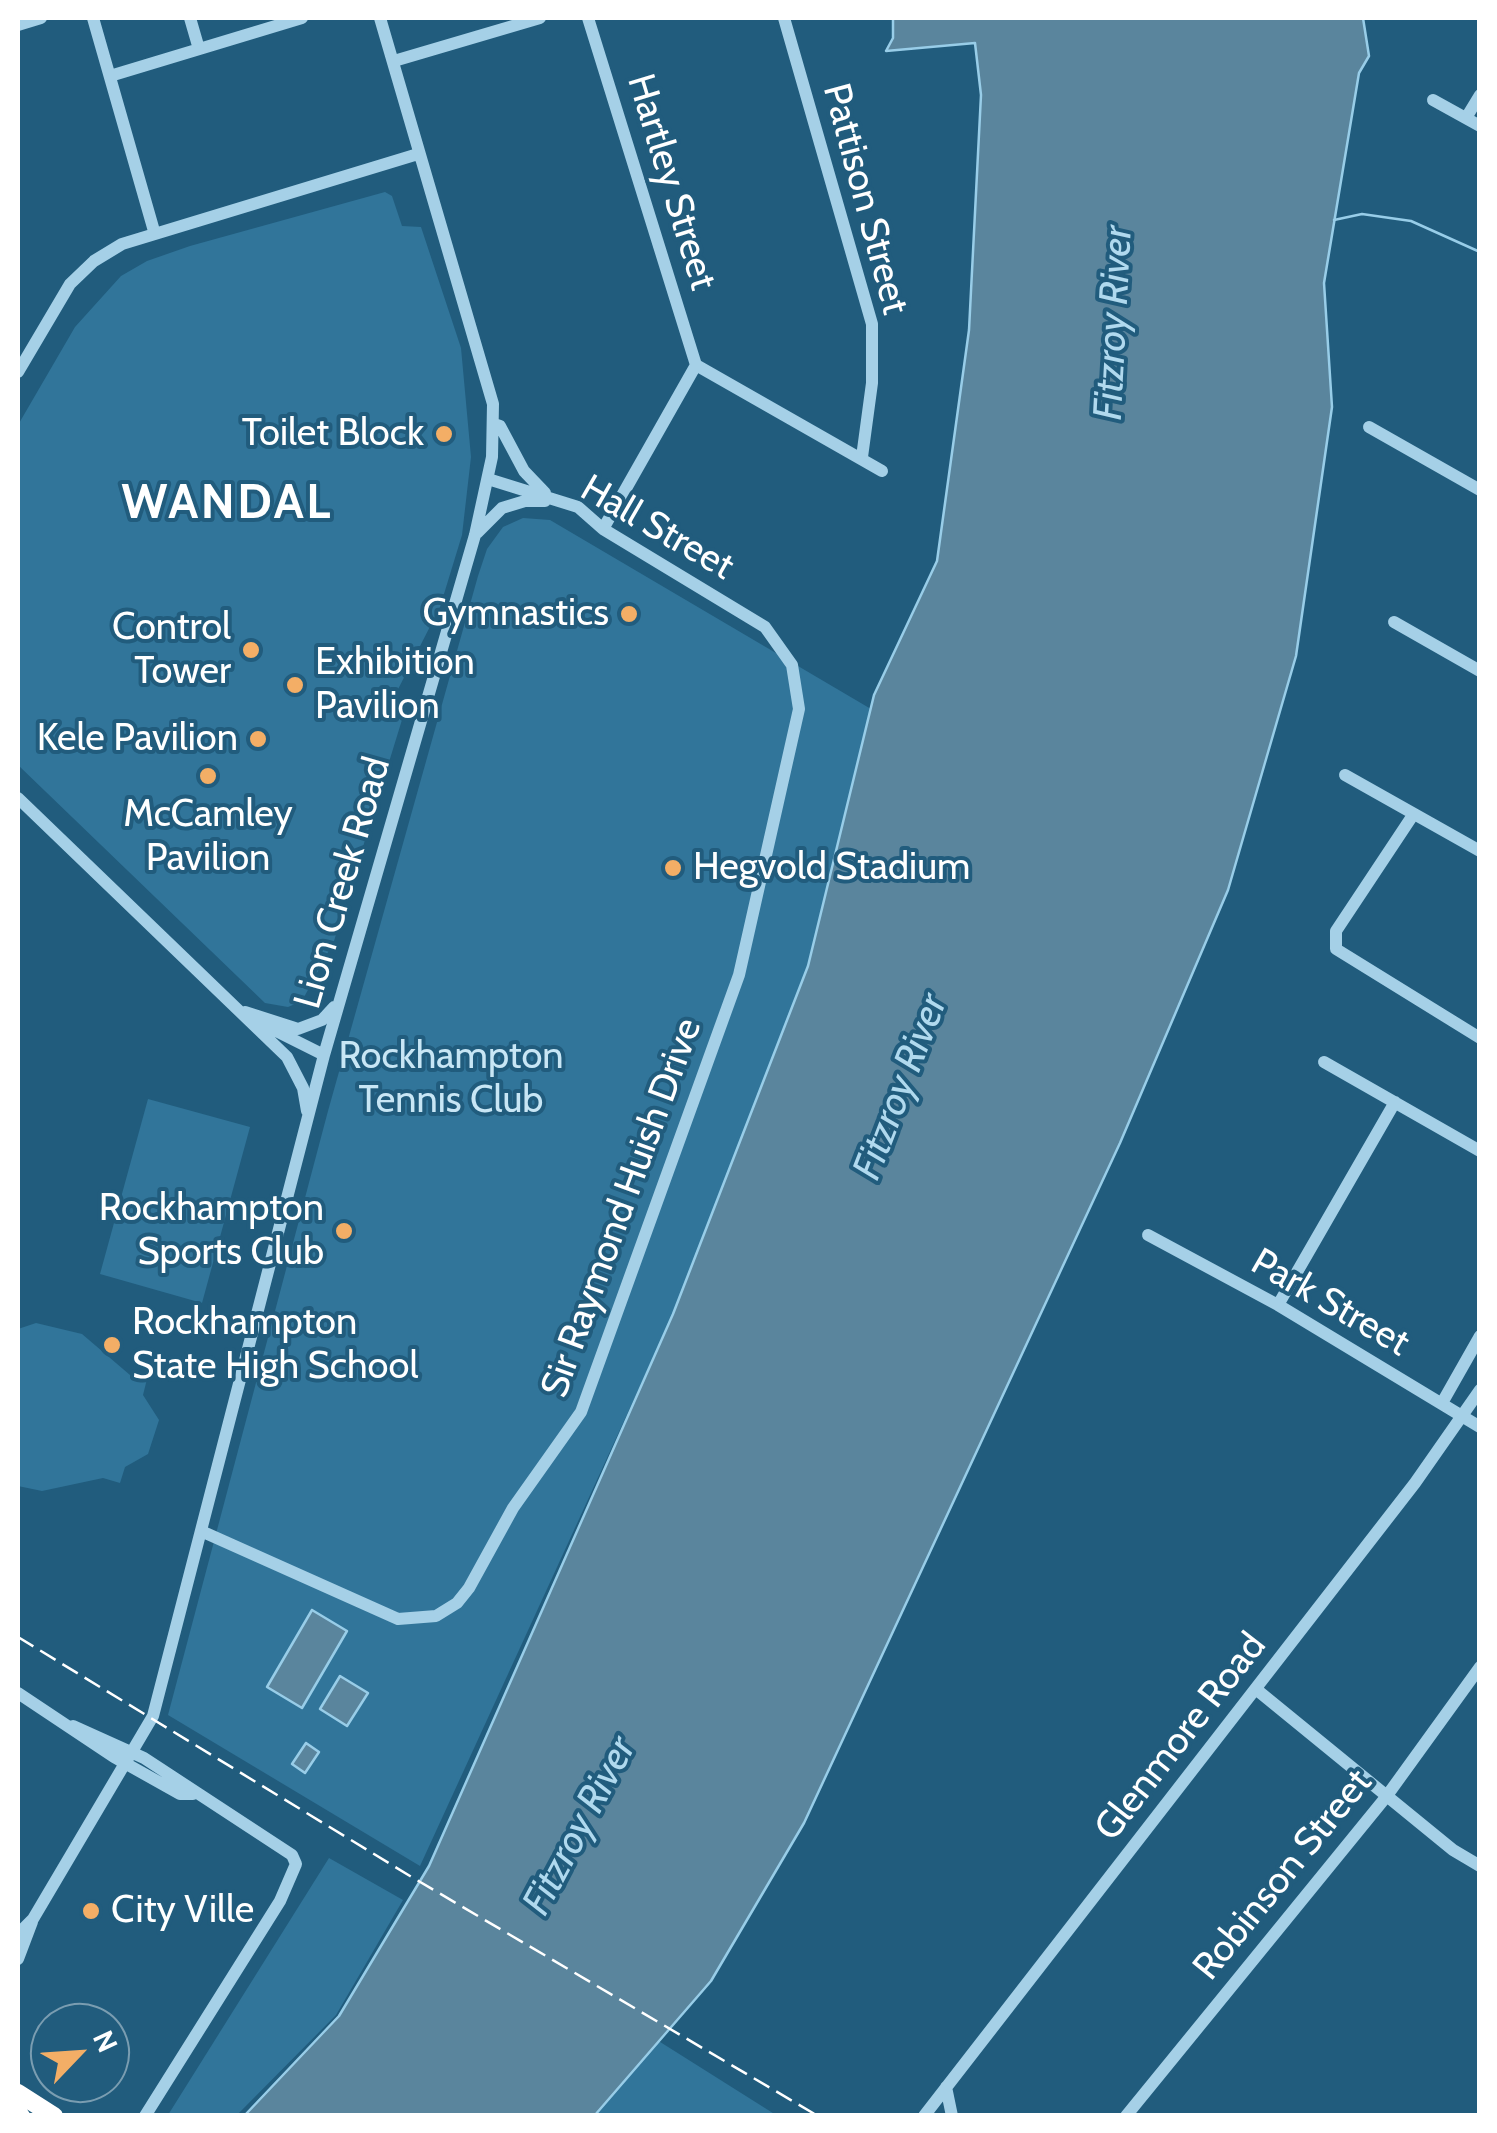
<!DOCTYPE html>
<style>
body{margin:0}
#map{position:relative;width:1497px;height:2133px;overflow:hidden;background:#215c7d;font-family:Cabin,sans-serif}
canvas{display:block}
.frame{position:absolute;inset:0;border:20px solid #fff;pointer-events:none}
.north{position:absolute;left:30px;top:2003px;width:100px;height:100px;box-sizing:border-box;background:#215c7d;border:2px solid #7a9db1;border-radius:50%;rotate:65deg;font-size:28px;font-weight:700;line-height:40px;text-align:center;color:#fff}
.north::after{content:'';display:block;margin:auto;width:35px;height:45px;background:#f3ae66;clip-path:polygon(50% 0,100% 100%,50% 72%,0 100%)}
</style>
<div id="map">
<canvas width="1497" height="2133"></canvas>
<div class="frame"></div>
<div class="north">N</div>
</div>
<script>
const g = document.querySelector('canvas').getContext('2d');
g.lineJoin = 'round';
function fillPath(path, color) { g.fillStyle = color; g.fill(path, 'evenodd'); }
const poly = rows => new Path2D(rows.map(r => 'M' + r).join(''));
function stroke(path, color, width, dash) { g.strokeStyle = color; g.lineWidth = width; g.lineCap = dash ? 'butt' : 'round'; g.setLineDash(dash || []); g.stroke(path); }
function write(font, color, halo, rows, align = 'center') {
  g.font = font + ' Cabin,sans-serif'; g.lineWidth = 8; g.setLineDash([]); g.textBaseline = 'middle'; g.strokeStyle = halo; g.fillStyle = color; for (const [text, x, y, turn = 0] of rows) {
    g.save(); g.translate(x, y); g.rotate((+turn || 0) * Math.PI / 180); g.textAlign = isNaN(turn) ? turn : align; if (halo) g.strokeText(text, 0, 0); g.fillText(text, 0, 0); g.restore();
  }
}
const green = poly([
 [385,192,392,196,402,226,421,227,461,348,471,457,462,535,440,607,392,701,405,710,334,941,302,1001,288,1007,265,1003,18,765,18,425,75,327,121,276,147,261,190,246],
 [523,518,550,520,871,709,808,966,673,1314,420,1866,168,1715,328,1111,478,576,487,549,503,527],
 [148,1099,250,1127,202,1303,100,1274],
 [36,1323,82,1334,130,1375,147,1379,143,1395,159,1420,148,1454,125,1467,120,1483,103,1478,42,1491,18,1486,18,1329],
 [329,1858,403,1900,336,2015,237,2115,168,2115],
 [657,2040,776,2115,595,2116]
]);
const water = poly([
 [893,18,1363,18,1369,56,1359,73,1324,283,1332,407,1296,656,1228,890,1120,1143,804,1823,711,1981,595,2115,245,2115,339,2016,429,1866,673,1314,808,966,874,695,937,561,969,330,981,95,975,43,886,51,893,38,893,18],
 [312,1610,347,1631,302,1708,267,1687,312,1610],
 [340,1676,368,1693,347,1726,320,1709,340,1676],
 [306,1743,319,1752,305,1773,292,1764,306,1743]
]);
const stream = poly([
 [1334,220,1362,214,1411,221,1480,252]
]);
const minor = poly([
 [93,18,154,231],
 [190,18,199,49],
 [588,18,696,365],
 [784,18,872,324,872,383,862,457],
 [18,25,41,18],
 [394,61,540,18],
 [110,76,302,18],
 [1433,100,1480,126],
 [1466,118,1480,95],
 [696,365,882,471],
 [18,372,70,284,94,261,122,244,418,154],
 [494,424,500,426,524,471,545,493],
 [1369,427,1480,490],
 [603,529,696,365],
 [477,533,502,508,525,501,545,501],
 [1394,622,1480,671],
 [1345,775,1480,851],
 [18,798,287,1057,303,1088,307,1111],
 [1413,815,1336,931,1336,949,1480,1038],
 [245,1012,298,1029,322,1020,334,1007],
 [262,1024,324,1055],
 [1324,1062,1480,1151],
 [1148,1235,1278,1305,1480,1427],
 [1278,1305,1395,1102],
 [1442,1403,1480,1336],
 [201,1531,398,1619,436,1616,457,1603,469,1588,513,1508,581,1412,739,975,799,709,792,665,765,627,603,529,578,507,488,479],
 [1257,1690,1453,1850,1480,1866],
 [18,1693,114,1757,180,1794,193,1794],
 [73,1726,144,1758,292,1855,296,1864,280,1901,145,2116],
 [18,1934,33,1919,153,1716,324,1055,475,535,492,457,493,404,380,18],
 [18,1959,32,1922],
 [946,2087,952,2116],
 [924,2116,1415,1483,1480,1390],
 [1126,2116,1386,1797,1480,1667]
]);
const highway = poly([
 [18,2093,54,2116],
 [18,2113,21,2116]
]);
const rail = poly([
 [18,1637,410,1876,818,2116]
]);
const markers = [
 [444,434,10,"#f3ae66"],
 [629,614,10,"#f3ae66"],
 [251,650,10,"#f3ae66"],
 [295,685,10,"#f3ae66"],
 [258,739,10,"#f3ae66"],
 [208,776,10,"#f3ae66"],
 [673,868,10,"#f3ae66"],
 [344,1231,10,"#f3ae66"],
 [112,1345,10,"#f3ae66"],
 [91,1911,10,"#f3ae66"]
];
const streetNames = [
 ["Hartley Street",671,182,73],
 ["Pattison Street",865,199,75],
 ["Hall Street",657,528,30],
 ["Lion Creek Road",343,883,-74],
 ["Sir Raymond Huish Drive",622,1208,-70],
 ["Park Street",1330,1303,30],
 ["Glenmore Road",1181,1737,-52],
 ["Robinson Street",1283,1875,-51]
];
const poiNames = [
 ["Toilet Block",424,434],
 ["Gymnastics",609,614],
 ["Control",231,628],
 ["Tower",231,672],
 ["Exhibition",315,663,"left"],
 ["Pavilion",315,707,"left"],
 ["Kele Pavilion",238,739],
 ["McCamley",208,815,"center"],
 ["Pavilion",208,859,"center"],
 ["Hegvold Stadium",693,868,"left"],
 ["Rockhampton",324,1209],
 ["Sports Club",324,1253],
 ["Rockhampton",132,1323,"left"],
 ["State High School",132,1367,"left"],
 ["City Ville",111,1911,"left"]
];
const parkNames = [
 ["Rockhampton",451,1057],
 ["Tennis Club",451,1101]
];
const waterNames = [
 ["Fitzroy River",1114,323,-87],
 ["Fitzroy River",901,1087,-69],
 ["Fitzroy River",580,1826,-62]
];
const districtNames = [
 ["WANDAL",227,504]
];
fillPath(green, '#31759a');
fillPath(water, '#5a859d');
stroke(water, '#98cde8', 2.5);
stroke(stream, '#98cde8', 2.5);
stroke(minor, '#a5d0e7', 12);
stroke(highway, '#fff', 18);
stroke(rail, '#fff', 2.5, [18, 8]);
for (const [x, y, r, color] of markers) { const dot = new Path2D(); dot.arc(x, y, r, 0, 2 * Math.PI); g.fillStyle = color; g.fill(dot); stroke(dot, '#215c7d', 4); }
write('38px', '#fff', '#215c7d', streetNames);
write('38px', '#fff', '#215c7d', poiNames, 'right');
write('38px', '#c8e6f5', '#215c7d', parkNames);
write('italic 40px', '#b0d9ee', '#215c7d', waterNames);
g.letterSpacing = '2.5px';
write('bold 48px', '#fff', '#215c7d', districtNames);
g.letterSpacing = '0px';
</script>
